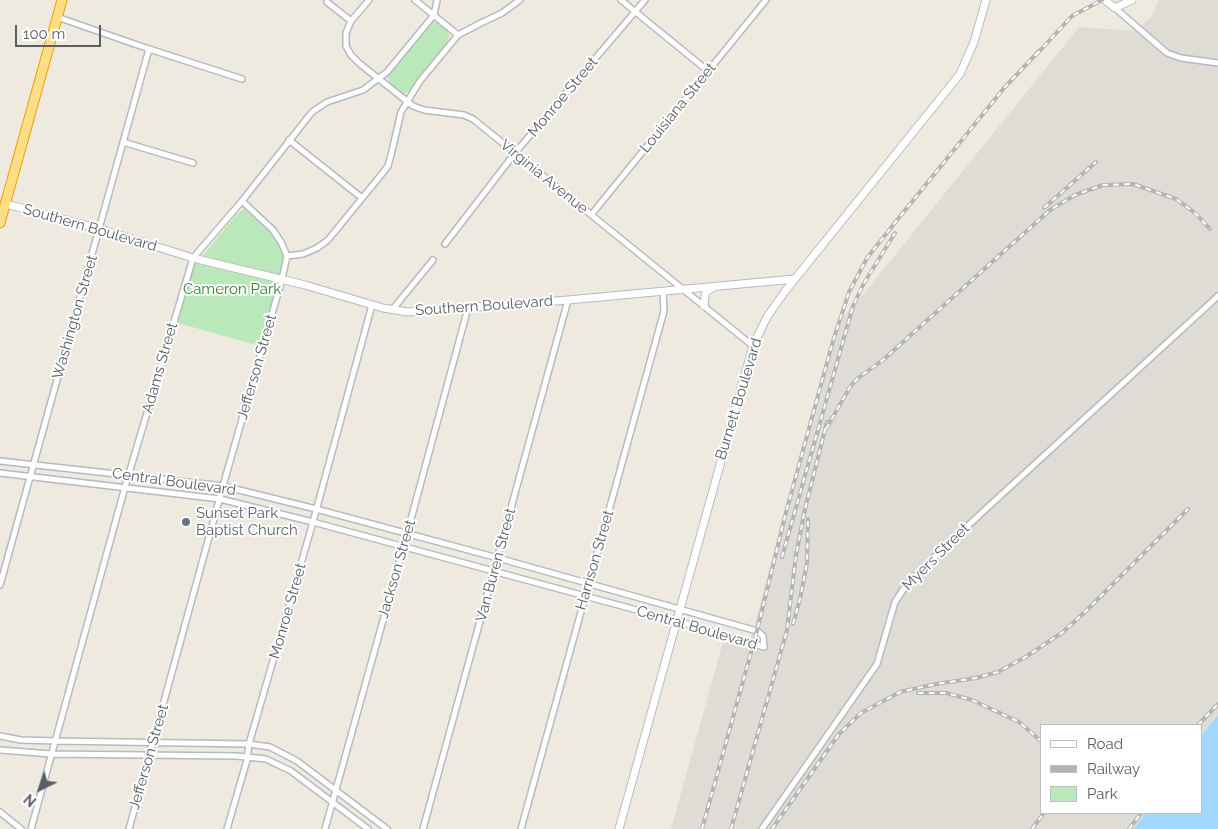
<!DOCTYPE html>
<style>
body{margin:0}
#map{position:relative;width:1218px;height:829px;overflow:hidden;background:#eeeae0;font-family:Raleway,sans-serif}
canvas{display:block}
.legend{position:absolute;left:1040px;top:724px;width:162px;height:90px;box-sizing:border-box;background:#fff;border:1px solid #bdbfc1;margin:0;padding:6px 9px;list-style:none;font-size:15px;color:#595e63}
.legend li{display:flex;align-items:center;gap:10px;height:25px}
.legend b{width:25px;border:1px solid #bdbfc1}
.north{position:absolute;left:15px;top:764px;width:50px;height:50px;-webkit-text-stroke:4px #fff;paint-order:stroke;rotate:221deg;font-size:14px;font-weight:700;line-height:20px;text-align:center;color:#595e63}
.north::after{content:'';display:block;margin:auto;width:18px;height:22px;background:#595e63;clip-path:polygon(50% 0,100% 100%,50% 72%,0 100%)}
.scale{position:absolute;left:15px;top:25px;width:86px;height:22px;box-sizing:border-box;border:2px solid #595e63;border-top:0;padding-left:6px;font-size:15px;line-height:18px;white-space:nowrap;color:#595e63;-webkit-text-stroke:4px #fff;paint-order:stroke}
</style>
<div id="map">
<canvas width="1218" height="829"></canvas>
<ul class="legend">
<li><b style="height:6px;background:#fff"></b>Road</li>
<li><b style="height:6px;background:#b3b4b4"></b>Railway</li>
<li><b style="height:14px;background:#bbe8ba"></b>Park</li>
</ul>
<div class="north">N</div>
<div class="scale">100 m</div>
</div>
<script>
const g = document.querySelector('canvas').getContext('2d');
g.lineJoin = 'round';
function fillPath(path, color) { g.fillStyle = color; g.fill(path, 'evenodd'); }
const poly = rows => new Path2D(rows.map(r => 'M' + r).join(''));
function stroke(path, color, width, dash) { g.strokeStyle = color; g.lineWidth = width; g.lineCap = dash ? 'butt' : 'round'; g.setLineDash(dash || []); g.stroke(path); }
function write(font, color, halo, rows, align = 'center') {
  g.font = font + ' Raleway,sans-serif'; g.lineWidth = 4; g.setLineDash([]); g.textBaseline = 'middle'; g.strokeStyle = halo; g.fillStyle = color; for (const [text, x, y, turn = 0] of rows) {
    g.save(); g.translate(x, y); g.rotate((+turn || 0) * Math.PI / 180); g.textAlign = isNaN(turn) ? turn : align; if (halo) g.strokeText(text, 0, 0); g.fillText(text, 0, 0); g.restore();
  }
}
const industrial = poly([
 [1159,0,1218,0,1218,715,1202,735,1202,725,1042,725,1042,813,1146,813,1134,829,671,829,723,642,748,648,836,324,862,296,1079,27,1135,31,1151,17]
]);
const green = poly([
 [437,22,447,30,449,35,448,43,410,92,401,94,389,85,388,76,429,23],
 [244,209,273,235,280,248,284,259,260,346,178,323,195,262,205,253,237,214]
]);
const water = poly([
 [1218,715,1218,829,1134,829,1146,813,1202,813,1202,735]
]);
const street = poly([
 [369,0,351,21,346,33,346,46,351,55,360,64,413,106,424,110,464,115,473,119,753,346],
 [415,0,458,35],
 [621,0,708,71],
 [327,2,351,21],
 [1115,8,1167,53,1181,58,1218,63],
 [57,17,149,49,242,79],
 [289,140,362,198],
 [123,142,193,163],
 [242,201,273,230,281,242,287,256],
 [591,215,766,0],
 [445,244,515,153,645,0],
 [287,256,303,254,317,248,328,240,381,175,388,166,391,155,401,112,420,81,458,35,481,23,502,13,520,0],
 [392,310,433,260],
 [0,461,223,486,316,509,498,558,757,631,763,636,764,647,677,621,313,522,220,499,0,473],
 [0,585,149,49],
 [0,736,21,740,56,741,249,744,270,747,297,761,387,829],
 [0,750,51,754,236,756,266,759,291,771,368,829],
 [0,812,21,829],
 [31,829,125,487,193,258,242,201,312,112,327,102,363,90,387,72,434,15,437,0],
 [129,829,223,486,282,279,287,256],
 [227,829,247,760,249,744,313,522,372,305],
 [325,829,407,534,468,308],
 [423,829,568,300],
 [521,829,664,311,663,291],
 [762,829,877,664,895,602,905,587,931,560,987,508,1218,296]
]);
const secondary = poly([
 [1105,0,1115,8,1132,0],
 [6,204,100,229,193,258,305,285,383,308,408,312,568,300,795,279],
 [704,306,705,296,706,292,714,287],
 [619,829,753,346,767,317,786,290,960,74,974,42,986,0]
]);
const highway = poly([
 [0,223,62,0]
]);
const rail = poly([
 [1036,55,1072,16,1102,0],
 [1044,208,1096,162],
 [826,429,850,387,858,378,883,360,1050,210,1075,195,1103,185,1133,184,1176,199,1195,213,1210,229],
 [782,557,853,306,864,283,895,233],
 [793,624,800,599,807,563,808,519],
 [918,693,946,693,972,700,1019,722,1042,742],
 [1198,725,1218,704],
 [702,829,757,631,785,516,833,341,849,292,867,258,894,224,1004,88,1040,50],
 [731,829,787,630,796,555,805,509,827,422],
 [772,829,839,734,861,713,900,692,936,684,976,678,998,672,1024,658,1063,632,1086,611,1188,509],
 [1032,829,1044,813],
 [1129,829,1141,813]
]);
const markers = [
 [186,522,5,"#6b7280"]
];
const streetNames = [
 ["Monroe Street",563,97,-50],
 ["Louisiana Street",678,108,-51],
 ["Virginia Avenue",544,177,39],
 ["Southern Boulevard",90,228,16],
 ["Southern Boulevard",484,306,-4],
 ["Washington Street",75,317,-74],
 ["Jefferson Street",257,367,-74],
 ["Adams Street",160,368,-74],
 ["Burnett Boulevard",739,399,-73],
 ["Central Boulevard",174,482,8],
 ["Myers Street",936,557,-45],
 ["Harrison Street",595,560,-74],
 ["Van Buren Street",496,565,-75],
 ["Jackson Street",397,569,-74],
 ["Monroe Street",288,611,-74],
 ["Central Boulevard",697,628,16],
 ["Jefferson Street",149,757,-74]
];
const parkNames = [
 ["Cameron Park",232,289]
];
const worshipNames = [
 ["Sunset Park",196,513],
 ["Baptist Church",196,530]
];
fillPath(industrial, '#dedcd5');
fillPath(green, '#bbe8ba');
fillPath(water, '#9fd7ff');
stroke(street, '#b6b9bf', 8);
stroke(secondary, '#b6bbc1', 9);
stroke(highway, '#ee9e00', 11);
stroke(street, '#fff', 5);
stroke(secondary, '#fff', 7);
stroke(highway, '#ffde86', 9);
stroke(rail, '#b3b4b4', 4);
stroke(rail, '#fff', 2, [5.5]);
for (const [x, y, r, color] of markers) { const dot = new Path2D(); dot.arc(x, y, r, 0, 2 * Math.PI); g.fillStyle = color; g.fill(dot); stroke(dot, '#fff', 2); }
write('15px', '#595e63', '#fff', streetNames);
write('15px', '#2e862f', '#fff', parkNames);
write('15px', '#5b616d', '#fff', worshipNames, 'left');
</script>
